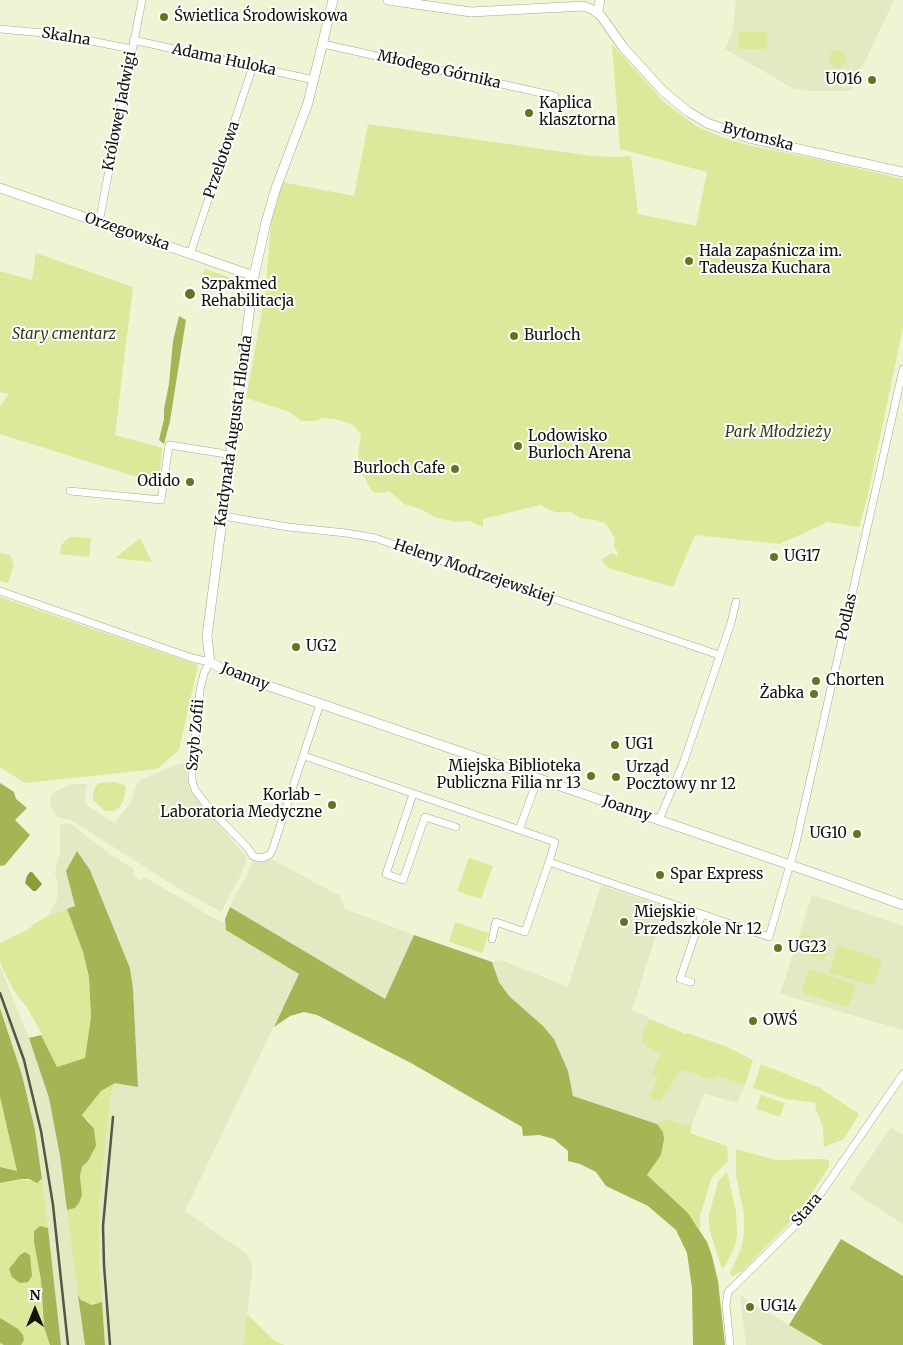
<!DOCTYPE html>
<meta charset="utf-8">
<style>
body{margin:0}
#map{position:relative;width:903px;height:1345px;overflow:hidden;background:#eef5d5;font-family:Merriweather,serif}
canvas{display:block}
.north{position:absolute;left:10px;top:1285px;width:50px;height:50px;-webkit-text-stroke:4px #fff;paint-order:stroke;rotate:0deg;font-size:14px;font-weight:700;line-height:20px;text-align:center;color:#121409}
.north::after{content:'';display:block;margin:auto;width:18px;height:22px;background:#121409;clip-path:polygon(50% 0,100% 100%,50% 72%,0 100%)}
</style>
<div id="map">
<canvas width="903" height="1345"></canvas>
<div class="north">N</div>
</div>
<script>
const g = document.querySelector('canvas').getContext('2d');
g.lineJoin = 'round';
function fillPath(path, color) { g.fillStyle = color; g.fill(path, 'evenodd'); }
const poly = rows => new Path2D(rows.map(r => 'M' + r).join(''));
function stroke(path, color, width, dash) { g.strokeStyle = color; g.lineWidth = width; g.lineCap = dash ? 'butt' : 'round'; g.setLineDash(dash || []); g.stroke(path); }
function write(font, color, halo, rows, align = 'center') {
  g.font = font + ' Merriweather,serif'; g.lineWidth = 4; g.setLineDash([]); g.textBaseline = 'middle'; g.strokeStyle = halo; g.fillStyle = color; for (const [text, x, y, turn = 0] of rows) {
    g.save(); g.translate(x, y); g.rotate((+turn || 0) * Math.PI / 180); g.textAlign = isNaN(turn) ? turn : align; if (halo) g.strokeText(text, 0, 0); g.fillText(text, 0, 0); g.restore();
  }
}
const built = poly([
 [736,0,894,0,851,91,811,91,794,89,725,49,733,29],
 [181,763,184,764,187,768,189,787,191,791,247,858,241,875,221,912,176,887,71,820,57,817,50,805,51,796,54,792,71,784,87,784,85,792,86,805,114,823,131,802,137,783,144,778],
 [65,823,74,826,108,853,135,870,132,875,141,881,145,877,217,920,225,923,227,930,299,974,185,1211,247,1254,252,1263,252,1274,243,1345,105,1345,99,1260,99,1206,110,1100,115,1083,138,1086,133,989,130,968,123,950,90,870,78,852,66,871,75,906,48,917,57,899,58,887,55,872,60,852,60,826],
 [264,855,340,896,345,909,414,935,385,999,230,907,236,893,246,878,253,859],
 [601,885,665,907,632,1010,650,1018,643,1031,644,1037,660,1054,651,1074,670,1084,681,1070,712,1080,713,1077,717,1076,734,1081,745,1085,737,1103,704,1093,692,1125,682,1124,666,1118,657,1124,573,1096,563,1060,554,1039,543,1026,509,996,499,982,492,962,501,960,568,987],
 [812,895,903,926,903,1030,780,994],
 [0,966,29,1038,49,1098,60,1156,85,1345,61,1345,43,1185,35,1130,22,1075,0,1008],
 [891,1127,903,1135,903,1224,849,1189],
 [740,1295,789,1325,823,1345,746,1345]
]);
const green = poly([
 [738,32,767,32,767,49,738,49],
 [612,44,663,101,696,126,721,137,748,145,821,160,903,179,903,328,867,499,859,527,828,522,780,544,695,535,673,587,608,568,601,560,612,553,617,556,618,553,614,546,615,538,606,524,596,520,580,518,571,512,555,512,540,505,483,519,483,527,470,521,456,522,434,517,423,510,404,504,389,491,381,493,373,492,367,483,365,477,360,473,358,454,361,434,352,424,334,419,323,418,315,421,301,421,290,412,246,398,265,295,271,223,282,182,354,196,368,124,592,156,620,157,631,156,638,214,696,226,707,172,620,149],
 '829 59a9 9 0 1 1 18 0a9 9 0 1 1-18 0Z',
 [36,253,133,287,115,435,162,448,159,484,0,434,0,406,9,394,0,392,0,271,32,280],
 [205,269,240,281,243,287,240,310,234,309,238,282,226,280,225,283,208,280,209,276,203,274],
 [70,537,91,538,89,557,60,554,61,545],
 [140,538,152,562,115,558],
 [0,553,10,555,14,565,8,583,0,581],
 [0,597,198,665,179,750,157,769,25,783,0,767],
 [99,783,114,782,125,785,126,788,124,800,118,809,114,811,105,811,93,800,93,793,96,786],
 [469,858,493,866,481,899,457,891],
 [67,909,83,952,89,977,91,1017,85,1058,57,1067,41,1035,42,1034,26,1006,16,994,3,970,0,961,0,943,29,929,33,925,44,918],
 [455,922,489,933,482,953,449,942],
 [803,933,817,938,816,941,829,945,823,960,797,951],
 [838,945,882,960,874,986,829,973],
 [809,969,856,985,848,1008,801,992],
 [650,1019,685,1034,687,1033,725,1046,753,1060,745,1085,717,1076,716,1078,713,1078,713,1080,681,1070,660,1102,649,1096,658,1078,651,1074,660,1054,642,1043,643,1031],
 [761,1064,820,1088,859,1114,844,1139,824,1147,823,1127,815,1107,816,1103,786,1099,753,1088],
 [115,1083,110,1100,99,1207,99,1260,102,1302,92,1305,81,1300,78,1295,67,1210,75,1208,82,1195,80,1176,82,1167,88,1161,89,1121,82,1115,101,1091],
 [761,1095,785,1103,780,1117,756,1109],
 [0,1098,17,1171,0,1167],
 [666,1118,681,1124,692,1125,690,1133,727,1146,728,1161,713,1176,710,1183,700,1216,700,1230,688,1213,647,1175,661,1155,663,1132,657,1124],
 [736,1149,776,1160,825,1159,829,1161,829,1167,796,1216,742,1271,732,1276,730,1273,741,1249,744,1234,744,1215,736,1175],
 [727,1171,736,1212,737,1233,736,1243,727,1263,722,1269,709,1228,709,1215,718,1182],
 [21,1179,40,1182,42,1179,48,1228,40,1226,34,1231,34,1242,41,1280,43,1322,50,1345,0,1345,0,1183],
 [247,1314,275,1341,285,1345,243,1345]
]);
const forest = poly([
 [179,316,186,320,170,421,164,444,159,440,164,419,164,409,169,384,173,341],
 [0,783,14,792,16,799,27,808,15,820,30,835,5,865,0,866],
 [77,851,90,870,130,968,133,989,138,1087,115,1083,101,1091,82,1115,94,1129,96,1146,88,1161,82,1167,80,1176,82,1195,79,1203,75,1208,67,1210,60,1156,49,1098,29,1038,41,1035,57,1067,85,1058,91,1017,89,977,83,952,67,909,75,906,66,871],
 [230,907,385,999,414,935,492,962,499,982,509,996,543,1026,554,1039,568,1071,573,1096,657,1124,663,1132,664,1139,661,1155,647,1175,688,1213,707,1242,712,1256,718,1281,725,1345,693,1345,692,1288,687,1253,676,1230,648,1206,606,1186,596,1172,580,1164,568,1161,568,1151,554,1139,539,1135,523,1136,522,1127,411,1063,317,1015,304,1012,290,1016,274,1027,299,974,226,930,225,919],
 [0,1008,22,1075,35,1130,42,1179,37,1183,29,1179,21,1179,0,1183,0,1167,17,1171,0,1097],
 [40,1226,48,1228,61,1345,50,1345,44,1327,41,1280,34,1242,34,1231],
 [841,1239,903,1276,903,1345,823,1345,789,1325],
 [25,1252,30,1255,32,1276,28,1282,20,1283,12,1277,9,1269,20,1255],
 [78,1295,81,1300,92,1305,102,1302,105,1345,85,1345],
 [0,1318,18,1329,23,1335,24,1340,21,1345,4,1345,0,1343]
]);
const water = poly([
 [30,872,32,872,42,884,36,891,33,891,25,883,27,876]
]);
const minor = poly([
 [0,29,55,34,132,49],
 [133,40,314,80],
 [323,44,555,96],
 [99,222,142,0],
 [190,254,253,66],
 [70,491,161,500,169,445,220,453,230,456],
 [223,516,288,527,346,533,375,538,719,655],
 [0,591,192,658,210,662,204,673,200,690,192,771,192,780,195,790,209,808,247,847,253,856,256,857,262,858,269,855,272,851,320,704],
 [304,756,555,842,549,862,769,937,795,847,903,369],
 [413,794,386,874,403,880,425,817,456,827],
 [659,820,684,761,731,623,736,602],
 [519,830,538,778],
 [492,939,496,922,525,932,549,862],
 [691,982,680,979,702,914],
 [730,1345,726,1305,728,1292,806,1215,903,1074]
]);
const tertiary = poly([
 [333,0,308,103,276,188,266,222,254,276,207,636,210,662,222,669,260,683,831,879,903,905],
 [388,0,471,12,584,6,593,10,601,16,623,47,663,91,687,111,707,123,749,138,903,172],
 [598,12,600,0],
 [0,188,254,276]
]);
const rail = poly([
 [0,993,24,1060,41,1131,53,1205,68,1345],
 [110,1345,104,1265,103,1226,113,1117]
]);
const markers = [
 [164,17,5,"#67731d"],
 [872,80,5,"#67731d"],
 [529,113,5,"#67731d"],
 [689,261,5,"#67731d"],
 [190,294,6,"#67731d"],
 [514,336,5,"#67731d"],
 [518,446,5,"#67731d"],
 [455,469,5,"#67731d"],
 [190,482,5,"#67731d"],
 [774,557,5,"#67731d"],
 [296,647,5,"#67731d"],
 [816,681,5,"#67731d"],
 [814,694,5,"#67731d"],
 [615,745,5,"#67731d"],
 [591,776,5,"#67731d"],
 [616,777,5,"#67731d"],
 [332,805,5,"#67731d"],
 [857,834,5,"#67731d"],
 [660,875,5,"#67731d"],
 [624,922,5,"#67731d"],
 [778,948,5,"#67731d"],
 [753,1021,5,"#67731d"],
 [750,1307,5,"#67731d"]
];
const poiNames = [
 ["Świetlica Środowiskowa",174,17],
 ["UO16",862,80,"right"],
 ["Kaplica",539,104],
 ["klasztorna",539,121],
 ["Hala zapaśnicza im.",699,252],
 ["Tadeusza Kuchara",699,269],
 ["Szpakmed",201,285],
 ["Rehabilitacja",201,302],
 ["Burloch",524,336],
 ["Lodowisko",528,437],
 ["Burloch Arena",528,454],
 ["Burloch Cafe",445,469,"right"],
 ["Odido",180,482,"right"],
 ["UG17",784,557],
 ["UG2",306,647],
 ["Chorten",826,681],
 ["Żabka",804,694,"right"],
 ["UG1",625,745],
 ["Miejska Biblioteka",581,767,"right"],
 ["Publiczna Filia nr 13",581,784,"right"],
 ["Urząd",626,768],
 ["Pocztowy nr 12",626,785],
 ["Korlab -",322,796,"right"],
 ["Laboratoria Medyczne",322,813,"right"],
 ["UG10",847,834,"right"],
 ["Spar Express",670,875],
 ["Miejskie",634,913],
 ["Przedszkole Nr 12",634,930],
 ["UG23",788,948],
 ["OWŚ",763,1021],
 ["UG14",760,1307]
];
const streetNames = [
 ["Skalna",66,37,9],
 ["Adama Huloka",224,60,12],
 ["Młodego Górnika",439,70,13],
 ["Królowej Jadwigi",120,111,-79],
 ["Bytomska",758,137,15],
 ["Przelotowa",222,160,-71],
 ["Orzegowska",127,232,19],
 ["Kardynała Augusta Hlonda",234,431,-82],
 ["Heleny Modrzejewskiej",474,572,19],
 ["Podlas",847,617,-77],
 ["Joanny",245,677,22],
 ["Szyb Zofii",196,735,-85],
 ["Joanny",627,809,19],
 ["Stara",807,1210,-50]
];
const parkNames = [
 ["Stary cmentarz",64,335],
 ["Park Młodzieży",778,433]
];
fillPath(built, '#e2eac4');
fillPath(green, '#dbe99a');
fillPath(forest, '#a5b455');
fillPath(water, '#8d9b3b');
stroke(minor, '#a2a88b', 8);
stroke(tertiary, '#a2a88b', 10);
stroke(minor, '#fff', 7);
stroke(tertiary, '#fff', 9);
stroke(rail, '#535745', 2.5);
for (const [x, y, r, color] of markers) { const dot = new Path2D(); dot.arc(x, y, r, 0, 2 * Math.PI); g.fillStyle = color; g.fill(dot); stroke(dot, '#fff', 2); }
write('15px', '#121409', '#fff', poiNames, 'left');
write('15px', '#121409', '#fff', streetNames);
write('italic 15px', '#353b12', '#fff', parkNames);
</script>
